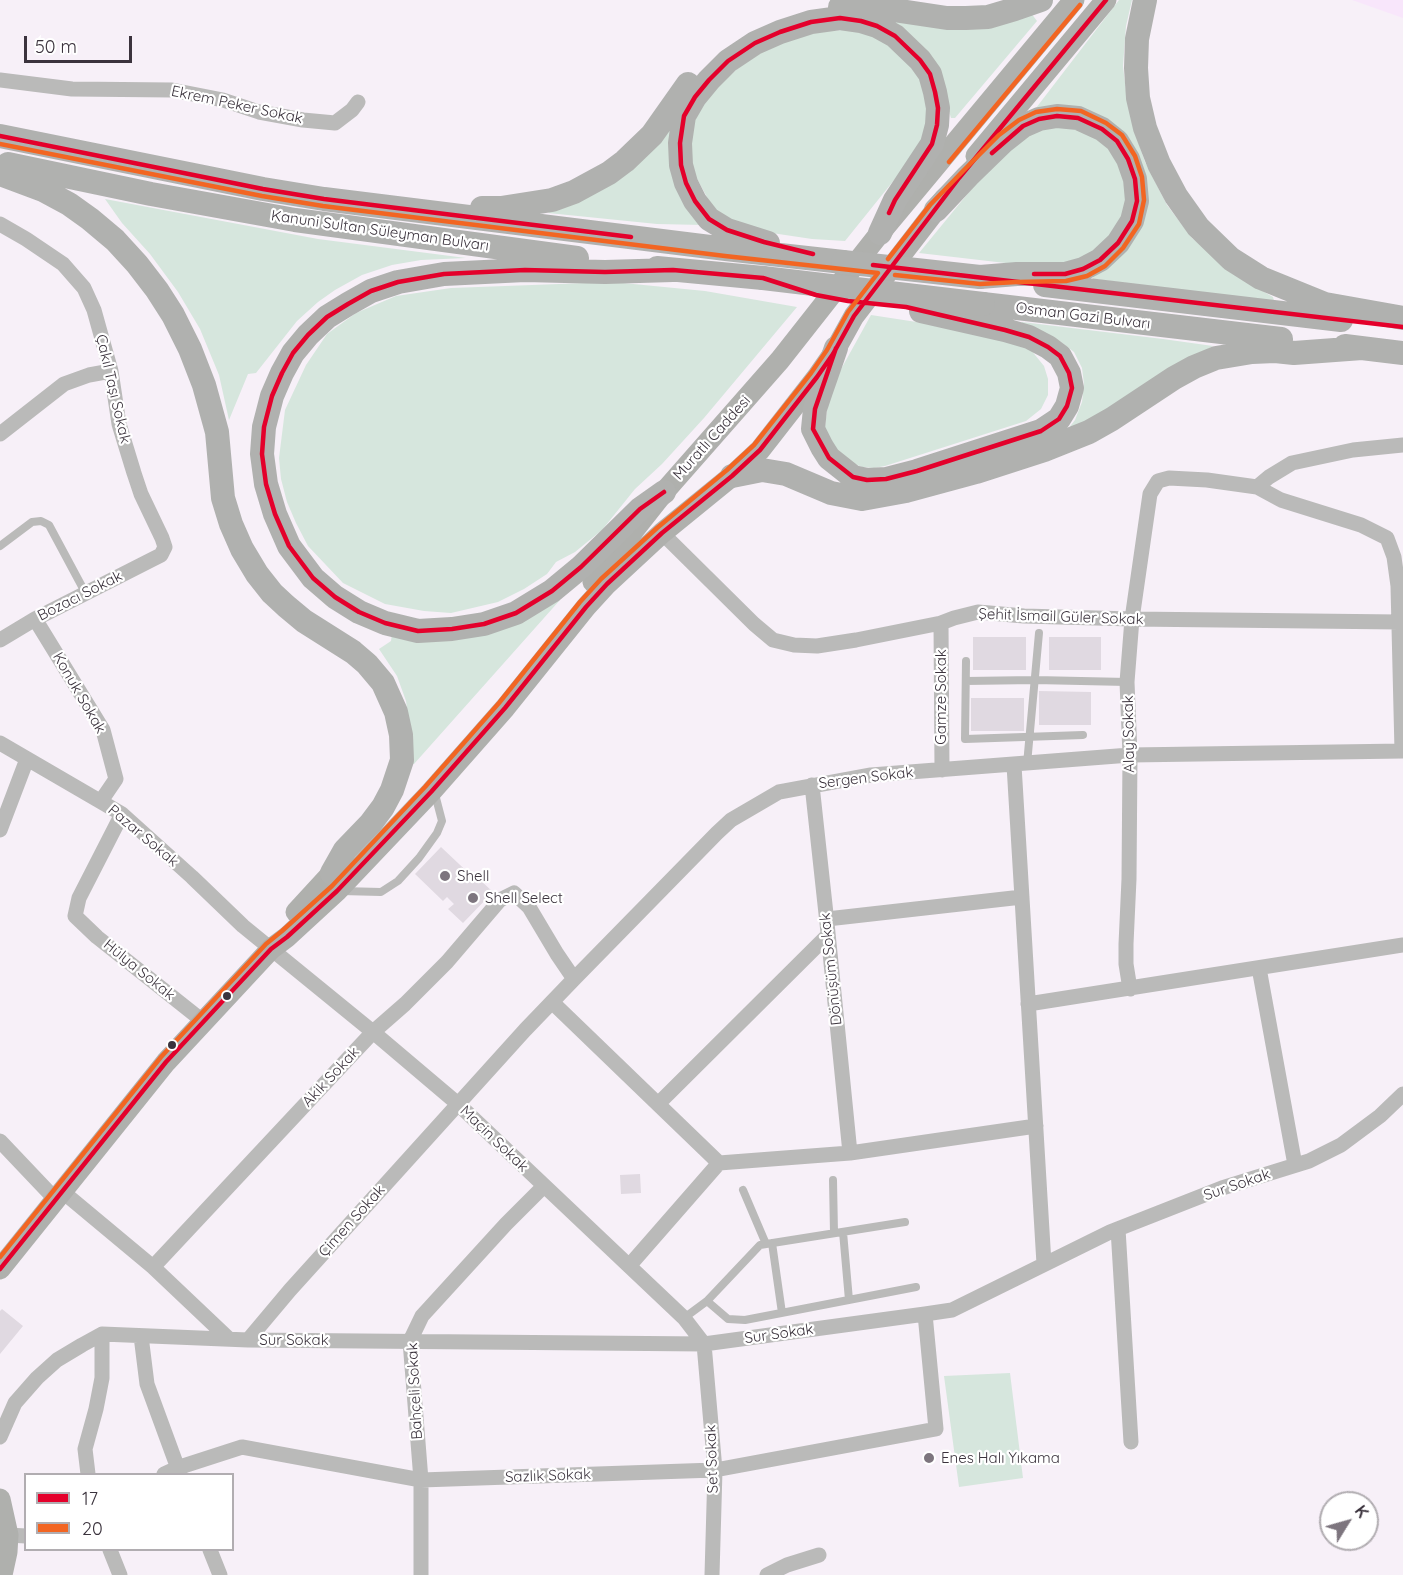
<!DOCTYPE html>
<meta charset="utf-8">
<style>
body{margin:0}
#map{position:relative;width:1403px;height:1575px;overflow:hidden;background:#f7f0f8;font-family:Quicksand,sans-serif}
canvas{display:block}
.legend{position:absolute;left:24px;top:1473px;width:210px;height:78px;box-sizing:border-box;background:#fff;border:2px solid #b1adb1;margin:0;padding:8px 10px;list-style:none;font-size:18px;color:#3b333d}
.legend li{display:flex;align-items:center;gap:12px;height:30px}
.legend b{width:30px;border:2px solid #b1adb1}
.north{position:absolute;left:1319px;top:1491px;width:60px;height:60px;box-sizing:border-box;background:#fff;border:2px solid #b1adb1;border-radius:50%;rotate:53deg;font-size:16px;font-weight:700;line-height:24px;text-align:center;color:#3b333d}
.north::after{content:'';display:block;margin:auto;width:21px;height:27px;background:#7d757e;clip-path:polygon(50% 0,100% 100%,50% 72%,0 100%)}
.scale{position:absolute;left:24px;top:36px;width:108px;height:27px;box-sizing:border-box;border:3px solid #3b333d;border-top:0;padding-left:8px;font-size:18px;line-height:21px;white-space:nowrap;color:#3b333d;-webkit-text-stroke:4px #fff;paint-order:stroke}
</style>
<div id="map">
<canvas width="1403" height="1575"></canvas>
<ul class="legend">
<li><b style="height:8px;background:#e4002b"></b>17</li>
<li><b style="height:8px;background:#f26522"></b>20</li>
</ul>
<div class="north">K</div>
<div class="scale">50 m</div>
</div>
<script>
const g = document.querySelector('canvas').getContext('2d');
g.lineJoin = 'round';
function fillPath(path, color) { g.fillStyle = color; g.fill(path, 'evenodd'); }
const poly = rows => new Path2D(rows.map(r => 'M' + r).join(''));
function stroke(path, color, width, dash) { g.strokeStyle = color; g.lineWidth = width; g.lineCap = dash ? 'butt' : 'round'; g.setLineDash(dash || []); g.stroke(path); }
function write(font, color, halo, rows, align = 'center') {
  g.font = font + ' Quicksand,sans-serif'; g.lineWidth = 4.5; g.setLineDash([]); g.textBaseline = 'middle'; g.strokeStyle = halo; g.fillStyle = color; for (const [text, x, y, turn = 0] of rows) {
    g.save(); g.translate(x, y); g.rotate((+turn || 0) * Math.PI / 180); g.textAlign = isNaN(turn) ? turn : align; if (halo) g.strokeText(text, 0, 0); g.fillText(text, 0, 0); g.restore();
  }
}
const built = poly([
 [1352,0,1403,0,1403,18]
]);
const green = poly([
 [1119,0,1132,0,1126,26,1123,66,1127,99,1135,132,1145,162,1167,205,1192,238,1240,278,1273,297,1274,301,1093,279,1092,273,1125,248,1133,150,1036,108],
 [866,13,1031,13,1037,21,955,118,951,118,945,97],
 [855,29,882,37,917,71,929,96,926,130,915,154,845,241,812,239,745,229,714,210,690,166,689,139,699,108,719,85,744,63,776,44,801,33],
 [1082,126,1116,154,1125,177,1128,202,1111,240,1080,261,1040,267,919,253,992,164,1036,127],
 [666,129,671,131,703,225,657,224,548,213],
 [105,199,318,239,466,258,421,260,392,265,362,275,335,290,318,302,297,321,256,373,248,374,229,420,219,375,200,329,178,292,150,254,122,223],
 [613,282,705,291,797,307,704,418,662,464,635,489,602,530,575,552,556,562,547,574,524,589,498,602,451,613,424,611,385,604,343,583,308,546,296,523,287,502,281,479,279,458,285,410,306,365,327,334,356,313,396,296,451,288],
 [871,315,949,327,1022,346,1031,350,1044,366,1048,379,1048,395,1041,409,1026,421,885,466,874,468,862,467,844,460,824,434,829,396,840,371],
 [1022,322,1163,339,1213,346,1060,439,1075,420,1082,402,1084,384,1082,368,1074,352,1061,342,1046,334,1021,325],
 [553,596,560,600,414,764,408,765,411,737,406,701,397,676,379,649,391,641,392,633,439,638],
 [1010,1373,1023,1478,959,1487,944,1376]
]);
const building = poly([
 [973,637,1026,637,1026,670,973,670],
 [1049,637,1101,637,1101,670,1049,670],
 [1039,691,1091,692,1091,725,1039,725],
 [971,698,1024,698,1024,731,971,731],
 [441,847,476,880,478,878,493,892,463,923,448,909,454,904,447,897,443,901,415,874],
 [640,1174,641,1193,621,1194,620,1175],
 [2,1309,23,1326,0,1354,0,1311]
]);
const service = poly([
 [0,546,32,522,41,521,49,525,86,594],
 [966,661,965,739,1083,735],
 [966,681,1035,680,1127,682],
 [1027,764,1039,633],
 [341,891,381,892,398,881,419,858,437,833,442,821,436,798,432,793],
 [833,1180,834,1233],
 [743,1190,766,1244],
 [843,1232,849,1300],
 [772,1243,782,1313],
 [707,1301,728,1319,745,1320,916,1287],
 [684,1318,707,1301,760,1245,905,1222]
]);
const minor = poly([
 [0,80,72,89,172,90,223,100,259,112,303,120,335,123,352,110,358,102],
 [0,224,26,239,63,264,84,288,94,310,111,371,119,424,134,473,141,494,162,538,165,547,161,555,155,558,35,619,0,640],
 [0,434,64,384,89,375,111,371],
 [1257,487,1281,500,1361,525,1387,538,1394,557,1398,586,1402,751],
 [662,533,754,624,773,640,794,645,817,646,856,640,941,623,954,618,978,612,1024,616,1132,619,1399,622],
 [35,619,103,730,116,779,101,801],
 [941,623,942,770],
 [0,743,122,814,192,877,243,926,373,1032,458,1104,684,1318,704,1344,715,1470,712,1575],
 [1014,765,1044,1264],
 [812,785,827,923,850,1153],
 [122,814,79,898,75,916,97,937,204,1022],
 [0,830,27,759],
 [827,919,1022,897],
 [1259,968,1295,1165],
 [1130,989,1126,964,1126,944,1129,879,1130,755,1127,682,1132,619,1150,494,1158,481,1169,478,1207,480,1257,487,1269,477,1292,463,1353,450,1403,445],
 [552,1002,719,1163,850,1153,1036,1126],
 [1028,1004,1403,945],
 [658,1104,828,935],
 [0,1141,56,1200],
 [63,1192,153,1267,229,1339],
 [1118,1229,1131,1442],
 [629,1266,719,1163],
 [153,1267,373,1032,405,1004,447,962,500,900,514,893,529,907,557,954,574,979],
 [141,1336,147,1384,180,1474],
 [248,1340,290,1290,525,1030,574,979,717,833,731,820,779,792,871,775,1130,755,1403,751],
 [0,1437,15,1403,37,1378,57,1360,82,1345,102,1334,248,1340,704,1344,925,1314,952,1310,1110,1232,1222,1188,1309,1161,1341,1145,1380,1116,1403,1094],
 [88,1474,85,1449,96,1409,102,1378,102,1334],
 [164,1474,177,1468,242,1447,421,1480,715,1470,936,1429,925,1314],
 [8,1535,26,1536],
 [110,1550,120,1575],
 [210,1550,220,1575],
 [421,1575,421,1480,410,1341,422,1316,506,1224,544,1186],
 [767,1575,787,1565,819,1555]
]);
const secondary = poly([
 [976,156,1106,0],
 [593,582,664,492,780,360,880,233,1074,0],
 [296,912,342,862],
 [0,1269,166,1062,271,949,287,937,337,891,431,792,505,708,586,607,607,584,662,533,732,476,760,450,817,377,833,354,854,316,945,198],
 [0,1499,8,1535,7,1552,2,1575]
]);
const trunk = poly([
 [1145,0,1137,39,1136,68,1138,98,1145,128,1159,164,1176,196,1198,227,1231,259,1261,278,1325,304,1403,318],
 [840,7,873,7,947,18,966,18,988,17,1015,9,1041,0],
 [0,136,263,189,324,199,726,249,843,262],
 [8,164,151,194,295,220,577,258],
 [0,174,43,190,69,204,90,219,115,240,137,264,157,290,173,315,190,349,204,385,217,432,223,498,231,524,242,549,257,574,272,593,286,606,304,621,353,652,367,664,383,683,396,712,401,735,402,760,392,790,383,807,371,823,345,850,332,873],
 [482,208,501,208,552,200,574,192,609,173,625,161,652,135,688,84],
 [936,210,968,176,1004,141,1023,126,1039,119,1057,116,1078,118,1102,129,1117,141,1128,159,1135,179,1137,201,1132,221,1118,243,1100,260,1083,269,1065,274,1017,274,980,277],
 [768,243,727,230,709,219,695,201,686,183,681,165,680,143,684,116,695,97,709,80,728,61,755,43,780,32,811,22,840,18,861,21,877,26,895,36,920,60,930,74,935,92,938,108,937,125,932,144,895,200,880,233],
 [657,268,763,278],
 [1045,285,1341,320],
 [983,304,1281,339],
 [1345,346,1403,353],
 [836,348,821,391,815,409,813,429,822,447,829,458,853,477,867,480,886,479,917,471,1041,431,1059,419,1067,406,1072,388,1069,373,1060,356,1048,347,1029,337,1005,330,921,311],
 [732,476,762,470,786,474,831,493,862,499,906,491,976,472,1044,450,1089,432,1112,419,1174,378,1194,367,1216,358,1252,352,1275,351,1294,353,1362,348],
 [664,492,640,509,581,567,552,591,516,613,484,624,452,629,418,631,385,623,359,612,335,597,313,578,289,546,275,514,266,484,262,454,264,427,272,396,282,373,293,353,308,335,327,317,348,304,371,291,398,282,444,274,525,270,605,272,673,270]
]);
const trunkBridge = poly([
 [843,262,980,277],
 [763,278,983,304]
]);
const bus1 = poly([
 [0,136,263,189,324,199,631,237],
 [992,153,1023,126,1039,119,1057,116,1078,118,1102,129,1117,141,1128,159,1135,179,1137,201,1132,221,1118,243,1100,260,1083,269,1065,274,1034,274],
 [813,254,764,242,727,230,709,219,695,201,686,183,681,165,680,143,684,116,695,97,709,80,728,61,755,43,780,32,811,22,840,18,861,21,877,26,895,36,920,60,930,74,935,92,938,108,937,125,932,144,895,200,889,213],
 [873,265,1403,327],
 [664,492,640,509,581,567,552,591,516,613,484,624,452,629,418,631,385,623,359,612,335,597,313,578,289,546,275,514,266,484,262,454,264,427,272,396,282,373,293,353,308,335,327,317,348,304,371,291,398,282,444,274,525,270,605,272,673,270,763,278,816,295,848,301,906,307,1005,330,1029,337,1048,347,1060,356,1069,373,1072,388,1067,406,1059,419,1041,431,917,471,886,479,867,480,853,477,829,458,813,429,815,409,836,348],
 [0,1269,166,1062,271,949,287,937,337,891,431,792,505,708,586,607,607,584,662,533,732,476,760,450,817,377,833,354,854,316,959,178,1106,0]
]);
const bus2 = poly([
 [0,144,262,196,323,206,725,256,878,273,848,312,827,350,811,373,754,445,727,470,657,528,601,579,580,602,499,703,425,787,332,886,282,931,266,944,161,1057,0,1257],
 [949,162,1080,5],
 [888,259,930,205,963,171,999,135,1019,120,1036,112,1057,109,1081,111,1106,123,1122,135,1135,156,1142,177,1144,200,1139,224,1123,248,1105,266,1087,276,1066,281,1017,282,980,284,895,275]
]);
const markers = [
 [445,876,6,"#7d757e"],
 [473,898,6,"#7d757e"],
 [227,996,5,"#3b333d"],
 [172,1045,5,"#3b333d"],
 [929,1458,6,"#7d757e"]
];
const streetNames = [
 ["Ekrem Peker Sokak",237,105,12],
 ["Kanuni Sultan Süleyman Bulvarı",380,231,8],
 ["Osman Gazi Bulvarı",1083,316,7],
 ["Çakıl Taşı Sokak",113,389,77],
 ["Muratlı Caddesi",712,438,-48],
 ["Bozacı Sokak",80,596,-27],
 ["Şehit İsmail Güler Sokak",1061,617,2],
 ["Konuk Sokak",79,693,60],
 ["Gamze Sokak",941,697,-90],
 ["Alay Sokak",1129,734,-91],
 ["Sergen Sokak",866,778,-7],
 ["Pazar Sokak",143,836,40],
 ["Dönüşüm Sokak",831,969,-96],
 ["Hülya Sokak",139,970,39],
 ["Akik Sokak",331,1077,-47],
 ["Maçin Sokak",494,1139,44],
 ["Sur Sokak",1237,1185,-19],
 ["Çimen Sokak",352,1221,-48],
 ["Sur Sokak",779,1334,-8],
 ["Sur Sokak",294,1340],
 ["Bahçeli Sokak",415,1391,-93],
 ["Set Sokak",712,1459,-92],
 ["Sazlık Sokak",548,1476,-2]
];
const poiNames = [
 ["Shell",457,876],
 ["Shell Select",485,898],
 ["Enes Halı Yıkama",941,1458]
];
fillPath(built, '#f8e6fb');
fillPath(green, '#d6e6dd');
fillPath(building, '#e0d9e1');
stroke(service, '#babab9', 8);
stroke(minor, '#babab9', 15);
stroke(secondary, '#afb0ad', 21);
stroke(trunk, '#b0b1af', 24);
stroke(trunkBridge, '#b0b1af', 24);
stroke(bus1, '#e4002b', 4.5);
stroke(bus2, '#f26522', 4.5);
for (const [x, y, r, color] of markers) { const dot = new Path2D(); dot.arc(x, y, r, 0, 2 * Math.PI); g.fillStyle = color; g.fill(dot); stroke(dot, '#fff', 2); }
write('15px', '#3b333d', '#fff', streetNames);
write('15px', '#3b333d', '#fff', poiNames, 'left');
</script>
